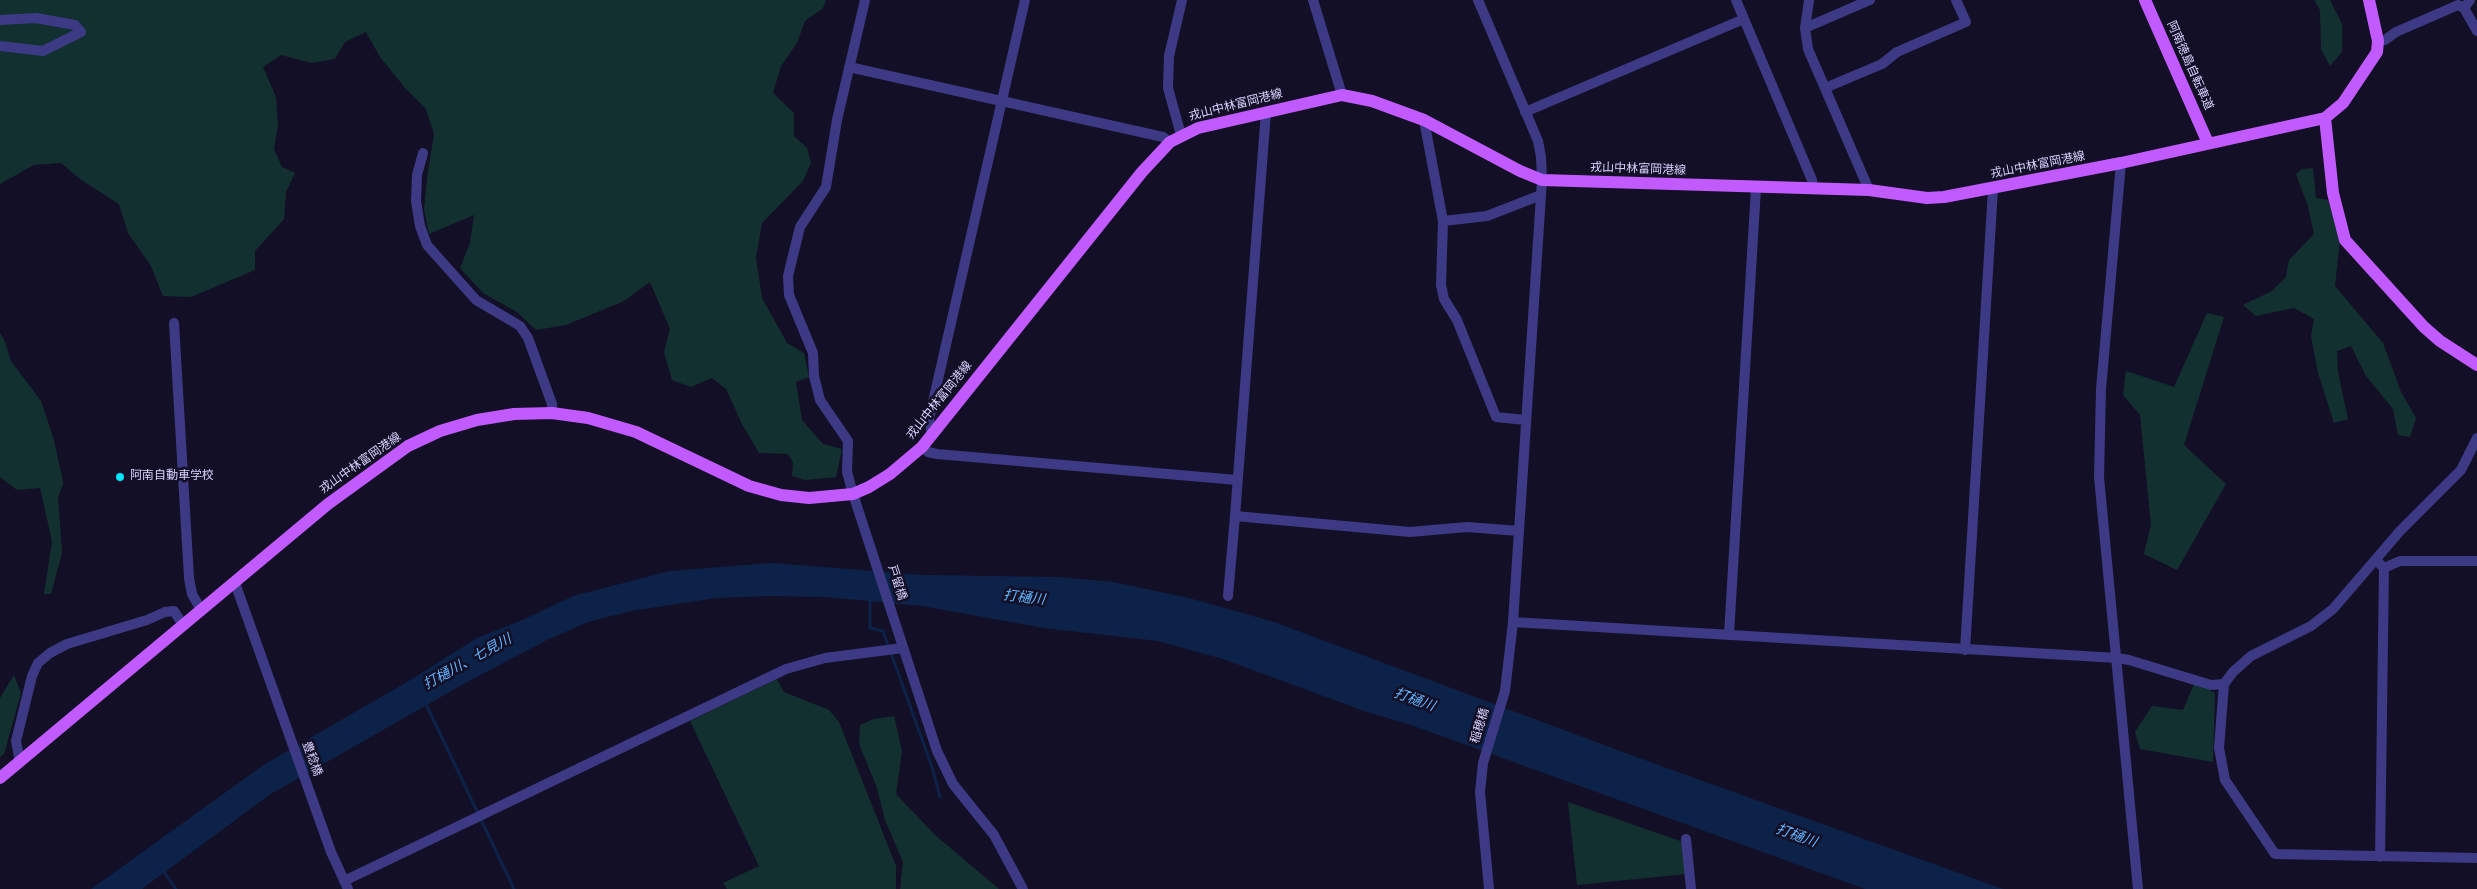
<!DOCTYPE html>
<meta charset="utf-8">
<style>
body{margin:0}
canvas{display:block;background:#130f26}
</style>
<canvas width="2477" height="889"></canvas>
<script>
const g = document.querySelector('canvas').getContext('2d');
g.lineJoin = 'round';
function fillPath(path, color) { g.fillStyle = color; g.fill(path, 'evenodd'); }
const poly = rows => new Path2D(rows.map(r => 'M' + r).join(''));
function stroke(path, color, width, dash) { g.strokeStyle = color; g.lineWidth = width; g.lineCap = dash ? 'butt' : 'round'; g.setLineDash(dash || []); g.stroke(path); }
function write(font, color, halo, rows, align = 'center') {
  g.font = font + ' Overpass,"Noto Sans JP",sans-serif'; g.lineWidth = 5; g.setLineDash([]); g.textBaseline = 'middle'; g.strokeStyle = halo; g.fillStyle = color; for (const [text, x, y, turn = 0] of rows) {
    g.save(); g.translate(x, y); g.rotate((+turn || 0) * Math.PI / 180); g.textAlign = isNaN(turn) ? turn : align; if (halo) g.strokeText(text, 0, 0); g.fillText(text, 0, 0); g.restore();
  }
}
const green = poly([
 [0,0,826,0,823,8,805,21,797,43,781,66,773,93,794,113,794,136,807,148,811,163,803,181,762,223,756,258,762,298,787,343,804,353,809,377,796,382,802,420,823,444,842,449,836,477,805,480,792,476,793,463,788,454,759,453,742,424,726,389,712,378,691,387,672,380,664,352,670,329,650,282,624,301,566,325,536,330,517,312,483,293,460,268,470,243,474,215,429,234,424,210,427,178,434,134,426,109,406,89,380,57,366,32,345,42,335,59,312,63,281,55,263,67,276,97,278,125,274,149,282,167,295,173,286,192,284,219,255,251,255,270,191,297,163,296,151,266,128,233,119,204,80,179,61,163,34,165,0,184],
 [2314,0,2330,0,2342,24,2342,52,2330,66,2321,49,2320,10],
 [2313,168,2316,198,2328,200,2340,239,2335,286,2383,343,2401,392,2416,418,2410,437,2398,435,2393,409,2366,376,2351,346,2337,351,2338,372,2348,419,2334,423,2318,373,2311,336,2314,319,2294,308,2256,316,2243,305,2272,291,2286,277,2289,260,2314,234,2308,206,2296,174,2302,169],
 [2207,313,2224,317,2184,445,2226,484,2177,570,2144,554,2151,525,2140,415,2123,395,2126,371,2174,387],
 [0,333,5,342,11,361,41,401,53,437,62,476,63,484,58,497,62,553,51,594,44,594,52,541,40,488,17,490,0,477],
 [14,675,21,693,4,754,0,757,0,698],
 [777,679,784,692,829,710,839,722,896,866,896,889,727,889,723,883,759,866,690,721],
 [2195,682,2215,693,2213,762,2140,749,2135,732,2152,706,2183,710],
 [894,716,902,751,896,794,935,835,999,889,900,889,903,862,885,820,877,788,859,744,860,725,874,719],
 [1568,802,1683,842,1686,874,1577,885]
]);
const water = poly([
 [772,563,923,575,1058,577,1113,582,1189,598,1274,622,1639,758,2003,889,1865,889,1414,726,1364,711,1223,659,1158,641,1044,628,922,606,826,597,769,596,716,598,631,611,588,622,547,640,467,682,269,795,142,889,91,889,265,764,407,682,477,638,525,619,573,596,670,571]
]);
const stream = poly([
 [870,598,870,628,883,631,932,767,940,797],
 [425,702,514,889],
 [162,869,176,889]
]);
const minor = poly([
 [865,0,837,120,826,187,800,227,788,276,789,295,813,353,814,376,820,400,848,441,847,472,853,494,937,751,953,784,994,835,1023,889],
 [1313,0,1342,95],
 [1478,0,1538,141,1541,157,1542,180,1513,622,1505,691,1483,763,1480,792,1489,889],
 [1736,0,1812,180,1814,189],
 [1809,0,1805,28,1808,49,1869,190],
 [2464,8,2470,0],
 [0,20,36,18,75,25,81,32,43,51,0,46],
 [1805,28,1870,0],
 [2378,41,2385,40,2396,32,2458,5,2464,8,2477,31],
 [849,67,1163,137,1170,142],
 [1825,88,1882,64,1897,52,1966,22,1956,0],
 [1266,112,1235,516,1410,532,1467,527,1519,531],
 [1525,112,1744,19],
 [1424,120,1443,221,1441,285,1444,299,1457,320,1496,417,1526,420],
 [1181,135,1168,88,1169,56,1182,0],
 [423,153,417,175,416,201,420,226,427,245,476,300,520,326,528,338,552,404,552,413],
 [2121,163,2101,389,2099,477,2138,889],
 [1443,221,1487,216,1541,195],
 [174,323,189,578,192,594,201,610],
 [932,434,929,419,1025,0],
 [2477,438,2461,470,2400,531,2333,609,2311,626,2251,656,2233,672,2224,684,2219,748,2225,780,2275,854,2477,858],
 [922,447,928,452,937,454,1237,480],
 [2377,561,2384,568,2380,857],
 [2384,568,2400,561,2477,561],
 [235,583,331,852,348,889],
 [1228,596,1235,516],
 [1513,622,2117,658,2129,660,2211,685,2224,684],
 [1729,634,1756,188],
 [1965,650,1993,189],
 [20,762,16,741,32,676,38,663,50,653,67,644,147,620,165,612,174,611,183,625],
 [1686,839,1691,889],
 [344,881,786,669,825,658,903,648]
]);
const major = poly([
 [2145,0,2208,143],
 [2325,118,2333,193,2345,240,2424,327,2440,341,2477,365],
 [2325,118,2343,103,2377,52,2378,41,2369,0],
 [0,778,328,504,408,446,440,431,477,420,514,414,552,413,588,418,636,432,749,486,781,495,809,498,853,494,869,487,890,474,922,447,1142,172,1170,142,1198,128,1342,95,1372,101,1424,120,1520,171,1542,180,1869,190,1927,198,1944,197,2121,163,2325,118]
]);
const markers = [
 [120,477,5,"#00e5ff"]
];
const streetNames = [
 ["阿南徳島自転車道",2189,66,66],
 ["戎山中林富岡港線",1236,106,-14],
 ["戎山中林富岡港線",2038,166,-11],
 ["戎山中林富岡港線",1638,170,2],
 ["戎山中林富岡港線",940,401,-51],
 ["戎山中林富岡港線",361,464,-35],
 ["戸留橋",896,583,72],
 ["稲穂橋",1481,726,-73],
 ["豊稔橋",311,759,70]
];
const poiNames = [
 ["阿南自動車学校",130,477]
];
const waterNames = [
 ["打樋川",1024,599,7],
 ["打樋川、七見川",468,663,-29],
 ["打樋川",1414,701,20],
 ["打樋川",1796,837,20]
];
fillPath(green, '#12302f');
fillPath(water, '#0c2248');
stroke(stream, '#0c2248', 3);
stroke(minor, '#3d3a85', 10);
stroke(major, '#c25bff', 12);
for (const [x, y, r, color] of markers) { const dot = new Path2D(); dot.arc(x, y, r, 0, 2 * Math.PI); g.fillStyle = color; g.fill(dot); stroke(dot, '#130f26', 2); }
write('12px', '#d9d4ff', '#130f26', streetNames);
write('12px', '#d9d4ff', '#130f26', poiNames, 'left');
write('italic 14px', '#62b6ff', '#130f26', waterNames);
</script>
